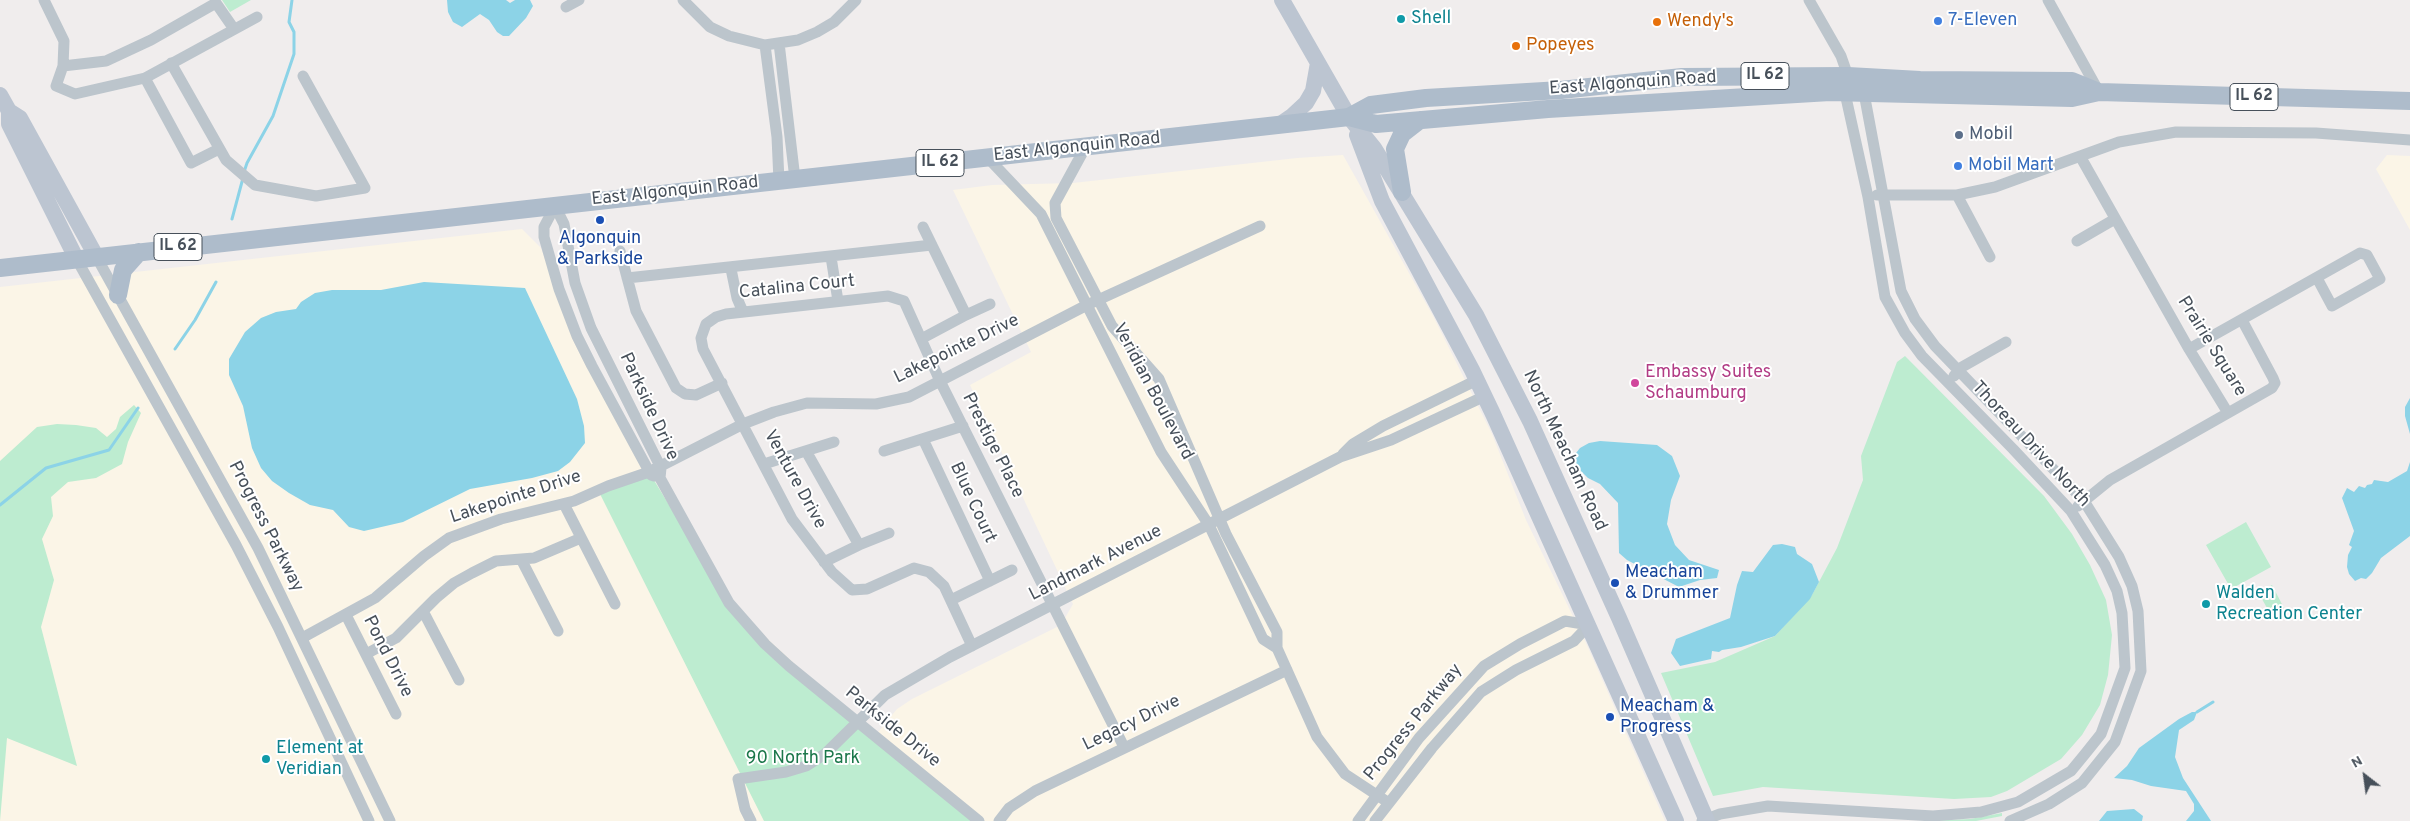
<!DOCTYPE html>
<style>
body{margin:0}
#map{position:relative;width:2410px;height:821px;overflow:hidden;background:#f0eded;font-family:Overpass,sans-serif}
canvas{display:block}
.north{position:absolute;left:2340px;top:751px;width:50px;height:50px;-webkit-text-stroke:4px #fff;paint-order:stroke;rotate:330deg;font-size:14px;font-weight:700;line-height:20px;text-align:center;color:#47505a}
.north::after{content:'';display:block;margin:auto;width:18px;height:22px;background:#47505a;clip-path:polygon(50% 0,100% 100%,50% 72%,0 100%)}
</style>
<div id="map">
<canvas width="2410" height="821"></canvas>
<div class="north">N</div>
</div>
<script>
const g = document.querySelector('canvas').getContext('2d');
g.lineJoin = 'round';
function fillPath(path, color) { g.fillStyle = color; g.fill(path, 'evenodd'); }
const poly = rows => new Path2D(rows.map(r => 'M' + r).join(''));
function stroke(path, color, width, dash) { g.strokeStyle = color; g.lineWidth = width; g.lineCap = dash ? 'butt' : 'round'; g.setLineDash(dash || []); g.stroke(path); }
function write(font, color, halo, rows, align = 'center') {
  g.font = font + ' Overpass,sans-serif'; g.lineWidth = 4; g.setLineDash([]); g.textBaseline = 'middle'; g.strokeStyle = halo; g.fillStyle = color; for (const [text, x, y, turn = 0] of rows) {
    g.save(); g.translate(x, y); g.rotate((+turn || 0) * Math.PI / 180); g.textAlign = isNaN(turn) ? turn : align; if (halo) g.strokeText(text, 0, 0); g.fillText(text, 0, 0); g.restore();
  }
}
const commercial = poly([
 [1343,155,1433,316,1492,434,1526,520,1586,643,1665,821,0,821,0,287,522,229,541,248,567,319,651,475,729,603,874,737,897,709,912,699,1061,625,1073,604,970,385,1031,352,953,190,992,185,1073,183,1297,158],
 [2387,155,2410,156,2410,230,2376,169]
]);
const green = poly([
 [222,0,251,0,230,12],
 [1905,356,2044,496,2072,534,2090,565,2106,600,2112,635,2108,675,2100,705,2082,735,2061,759,2007,791,1991,797,1954,799,1763,787,1713,796,1661,673,1715,662,1775,636,1812,595,1837,548,1863,480,1861,456,1897,362],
 [134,405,141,413,128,442,122,464,96,478,68,482,51,497,53,516,42,539,54,580,41,627,77,766,7,738,0,821,0,461,37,427,57,424,76,425,96,428,107,437,116,429,120,417],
 [649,472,716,582,748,626,979,821,764,821,598,490],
 [2246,522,2271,567,2231,589,2206,545],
 [2272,585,2284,608,2271,615,2258,592],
 [2002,813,2002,816,1976,821,1926,821,1970,819]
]);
const water = poly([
 [447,0,506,0,510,3,515,0,530,0,533,6,526,18,509,36,503,36,497,32,489,20,480,14,462,27,453,22,448,12],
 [424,282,525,288,577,399,584,426,585,443,570,462,558,471,532,478,470,489,403,522,364,531,349,527,333,510,310,505,289,493,272,481,261,468,252,448,243,406,229,375,229,359,245,332,261,318,276,312,296,309,301,302,315,293,332,290,381,290],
 [2410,398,2410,434,2405,416,2405,407],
 [1600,441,1657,445,1672,456,1680,476,1671,500,1667,524,1675,545,1689,560,1719,570,1717,578,1700,580,1679,587,1627,560,1619,553,1618,503,1600,484,1588,478,1576,466,1576,453,1580,448,1589,443],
 [2410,462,2410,536,2381,558,2372,573,2366,579,2361,578,2355,581,2349,574,2347,567,2348,555,2352,547,2349,545,2354,531,2342,498,2347,488,2354,492,2359,486,2365,488,2367,485,2372,484,2374,480,2388,482,2407,471],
 [1782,544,1795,547,1797,554,1812,564,1819,582,1810,599,1775,636,1741,647,1722,650,1719,652,1712,651,1711,659,1680,666,1671,653,1676,639,1730,618,1737,585,1742,571,1753,572,1773,545],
 [2192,712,2197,712,2194,720,2179,730,2175,757,2183,778,2211,821,2186,821,2194,811,2194,804,2186,791,2151,786,2132,780,2114,778,2127,766,2139,748,2179,719],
 [2134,809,2143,816,2142,821,2099,821,2107,811]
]);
const stream = poly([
 [244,172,247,163,273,116,294,54,294,32,289,22,292,0],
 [232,219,243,178],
 [175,349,195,320,216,282],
 [0,505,46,468,109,450,138,408],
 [2197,712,2213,702]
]);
const street = poly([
 [44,0,64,41,63,66],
 [683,0,710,27,729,36,765,45,798,40,817,32,834,22,856,0],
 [2048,0,2099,92],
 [566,7,579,0],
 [234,29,216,3,151,40,106,61,63,66,56,86,75,94,145,78,257,17],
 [779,43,795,179],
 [765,45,777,137,779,181],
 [171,63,226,160,255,185,316,196,365,188,303,76],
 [145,78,191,163,219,149],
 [1860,88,1864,93,1901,291,1915,319,1935,346,2084,501,2119,557,2132,586,2138,611,2141,671,2115,742,2082,783,2049,804,2010,821],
 [1085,148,1055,203,1056,218,1112,326,1159,379,1226,534,1277,632,1277,648,1317,737,1345,774,1389,803],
 [2080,156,2189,349,2228,413],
 [988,158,1041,214,1161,452,1209,525,1263,639,1277,648],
 [1877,195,1957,195,1995,187,2119,142,2176,132,2316,133,2410,140],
 [1957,195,1990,257],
 [555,206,564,224,575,283,591,328,661,468,660,478,729,603,765,644,789,666,979,821],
 [555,206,544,227,544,237,559,289,577,336,592,366,651,475,654,476],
 [2077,241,2115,219],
 [620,251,636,311,676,388,685,394,696,395,722,383],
 [96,256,258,548,390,821],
 [831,257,838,301],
 [76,258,236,545,278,627,369,821],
 [731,269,737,298,743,312],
 [627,278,932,245],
 [966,315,990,304],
 [921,339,966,315,923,227],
 [2189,349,2360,253,2367,255,2380,279,2332,306,2317,278],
 [1954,376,1962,367,2006,342],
 [923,439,990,581],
 [806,451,859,545,824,562],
 [884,451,963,426],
 [1343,454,1353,444,1383,426,1477,380],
 [764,464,834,442],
 [564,504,615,604],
 [2078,506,2110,480,2272,388,2275,383,2273,378,2242,320],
 [859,545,889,533],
 [521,559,558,631],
 [951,600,1012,570],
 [423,611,459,680],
 [346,615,396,714],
 [302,638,375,598,424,556,449,538,501,519,574,501,608,486,649,472,743,424,774,412,807,403,876,404,909,397,1087,305,1260,226],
 [972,646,944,586,929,572,914,568,867,589,852,590,832,572,792,519,703,349,701,338,706,324,716,317,726,314,888,296,904,301,940,381,1124,747],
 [366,654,396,638,436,598,454,583,472,573,496,561,534,558,581,538],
 [751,821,745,809,738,779,786,772,806,766,825,754,885,695,950,657,1340,457,1391,440,1485,396],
 [999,821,1009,808,1035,791,1287,670],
 [1358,821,1419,738,1484,666,1520,644,1565,621,1589,625],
 [1375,821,1432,748,1481,692,1516,670,1574,641,1589,625],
 [1702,821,1720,814,1768,806,1933,816,1981,812,2018,802,2071,771,2085,754,2101,734,2125,668,2122,613,2117,591,2105,565,2071,511,2013,449,1922,356,1905,333,1885,297,1868,197,1845,93,1848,76,1841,56,1809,0]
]);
const secondary = poly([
 [1282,0,1349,117,1374,148,1476,315,1530,421,1619,618,1707,821],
 [0,95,9,111,20,118,96,256],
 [9,111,9,124,76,258],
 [1279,125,1292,116,1306,103,1313,91,1318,63],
 [1357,135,1382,201,1472,370,1493,414,1676,821]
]);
const primary = poly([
 [1349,117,1371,105,1426,98,1561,90,1682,77,1848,76,1920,80,2072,81,2099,92],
 [1402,192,1395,149,1402,134,1420,120],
 [0,268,1349,117,1376,124,1548,109,1830,92,2072,98,2099,92,2410,101],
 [118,295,123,270,139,252]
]);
const markers = [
 [1401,19,5,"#0f9aa8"],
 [1938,21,5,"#3f7fe0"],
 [1657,22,5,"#e8710a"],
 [1516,46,5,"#e8710a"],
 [1959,135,5,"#5c6f8a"],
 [1958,166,5,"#3f7fe0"],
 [600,220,5,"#1a4fb4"],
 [1635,383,5,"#d1479c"],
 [1615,583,5,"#1a4fb4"],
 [2206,604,5,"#0f9aa8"],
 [1610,717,5,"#1a4fb4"],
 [266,759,5,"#0f9aa8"]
];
const shields = [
 [1765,76,48],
 [2254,97,48],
 [940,163,48],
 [178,247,48]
];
const shieldNames = [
 ["IL 62",1765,76],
 ["IL 62",2254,97],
 ["IL 62",940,163],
 ["IL 62",178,247]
];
const cultureNames = [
 ["Shell",1411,19],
 ["Walden",2216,594],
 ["Recreation Center",2216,615],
 ["Element at",276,749],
 ["Veridian",276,770]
];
const shopNames = [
 ["7-Eleven",1948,21],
 ["Mobil Mart",1968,166]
];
const foodNames = [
 ["Wendy's",1667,22],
 ["Popeyes",1526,46]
];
const streetNames = [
 ["East Algonquin Road",1633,84,-4],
 ["East Algonquin Road",1077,148,-6],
 ["East Algonquin Road",675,192,-6],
 ["Catalina Court",797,288,-6],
 ["Prairie Square",2211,347,58],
 ["Lakepointe Drive",957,350,-26],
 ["Veridian Boulevard",1152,392,62],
 ["Parkside Drive",648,407,65],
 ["Thoreau Drive North",2030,445,47],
 ["Prestige Place",992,446,63],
 ["North Meacham Road",1564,451,65],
 ["Venture Drive",794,480,61],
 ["Lakepointe Drive",516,498,-18],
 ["Blue Court",972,503,65],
 ["Progress Parkway",265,527,63],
 ["Landmark Avenue",1096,564,-27],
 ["Pond Drive",387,657,63],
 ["Progress Parkway",1414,723,-51],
 ["Legacy Drive",1132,724,-26],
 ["Parkside Drive",892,728,39]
];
const serviceNames = [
 ["Mobil",1969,135]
];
const transitNames = [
 ["Algonquin",600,239,"center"],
 ["& Parkside",600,260,"center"],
 ["Meacham",1625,573],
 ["& Drummer",1625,594],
 ["Meacham &",1620,707],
 ["Progress",1620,728]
];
const hotelNames = [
 ["Embassy Suites",1645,373],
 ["Schaumburg",1645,394]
];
const parkNames = [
 ["90 North Park",803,759]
];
fillPath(commercial, '#fbf5e7');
fillPath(green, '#bdecd0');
fillPath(water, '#8cd3e7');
stroke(stream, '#8cd3e7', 3);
stroke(street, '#bcc5cc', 11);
stroke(secondary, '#bcc5d1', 16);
stroke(primary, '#aebccb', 18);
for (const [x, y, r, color] of markers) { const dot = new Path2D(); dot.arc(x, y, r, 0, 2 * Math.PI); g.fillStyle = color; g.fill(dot); stroke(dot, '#fff', 2); }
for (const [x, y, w] of shields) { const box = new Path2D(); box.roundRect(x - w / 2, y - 13.5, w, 27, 4); g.fillStyle = '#fff'; g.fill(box); stroke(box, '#47505a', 1); }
write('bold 16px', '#47505a', null, shieldNames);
write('18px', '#0d838f', '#fff', cultureNames, 'left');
write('18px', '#366cbe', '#fff', shopNames, 'left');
write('18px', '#c56008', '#fff', foodNames, 'left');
write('18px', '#47505a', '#fff', streetNames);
write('18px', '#4e5e75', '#fff', serviceNames, 'left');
write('18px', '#164399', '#fff', transitNames, 'left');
write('18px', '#b23c85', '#fff', hotelNames, 'left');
write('18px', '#1b774a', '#fff', parkNames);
</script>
